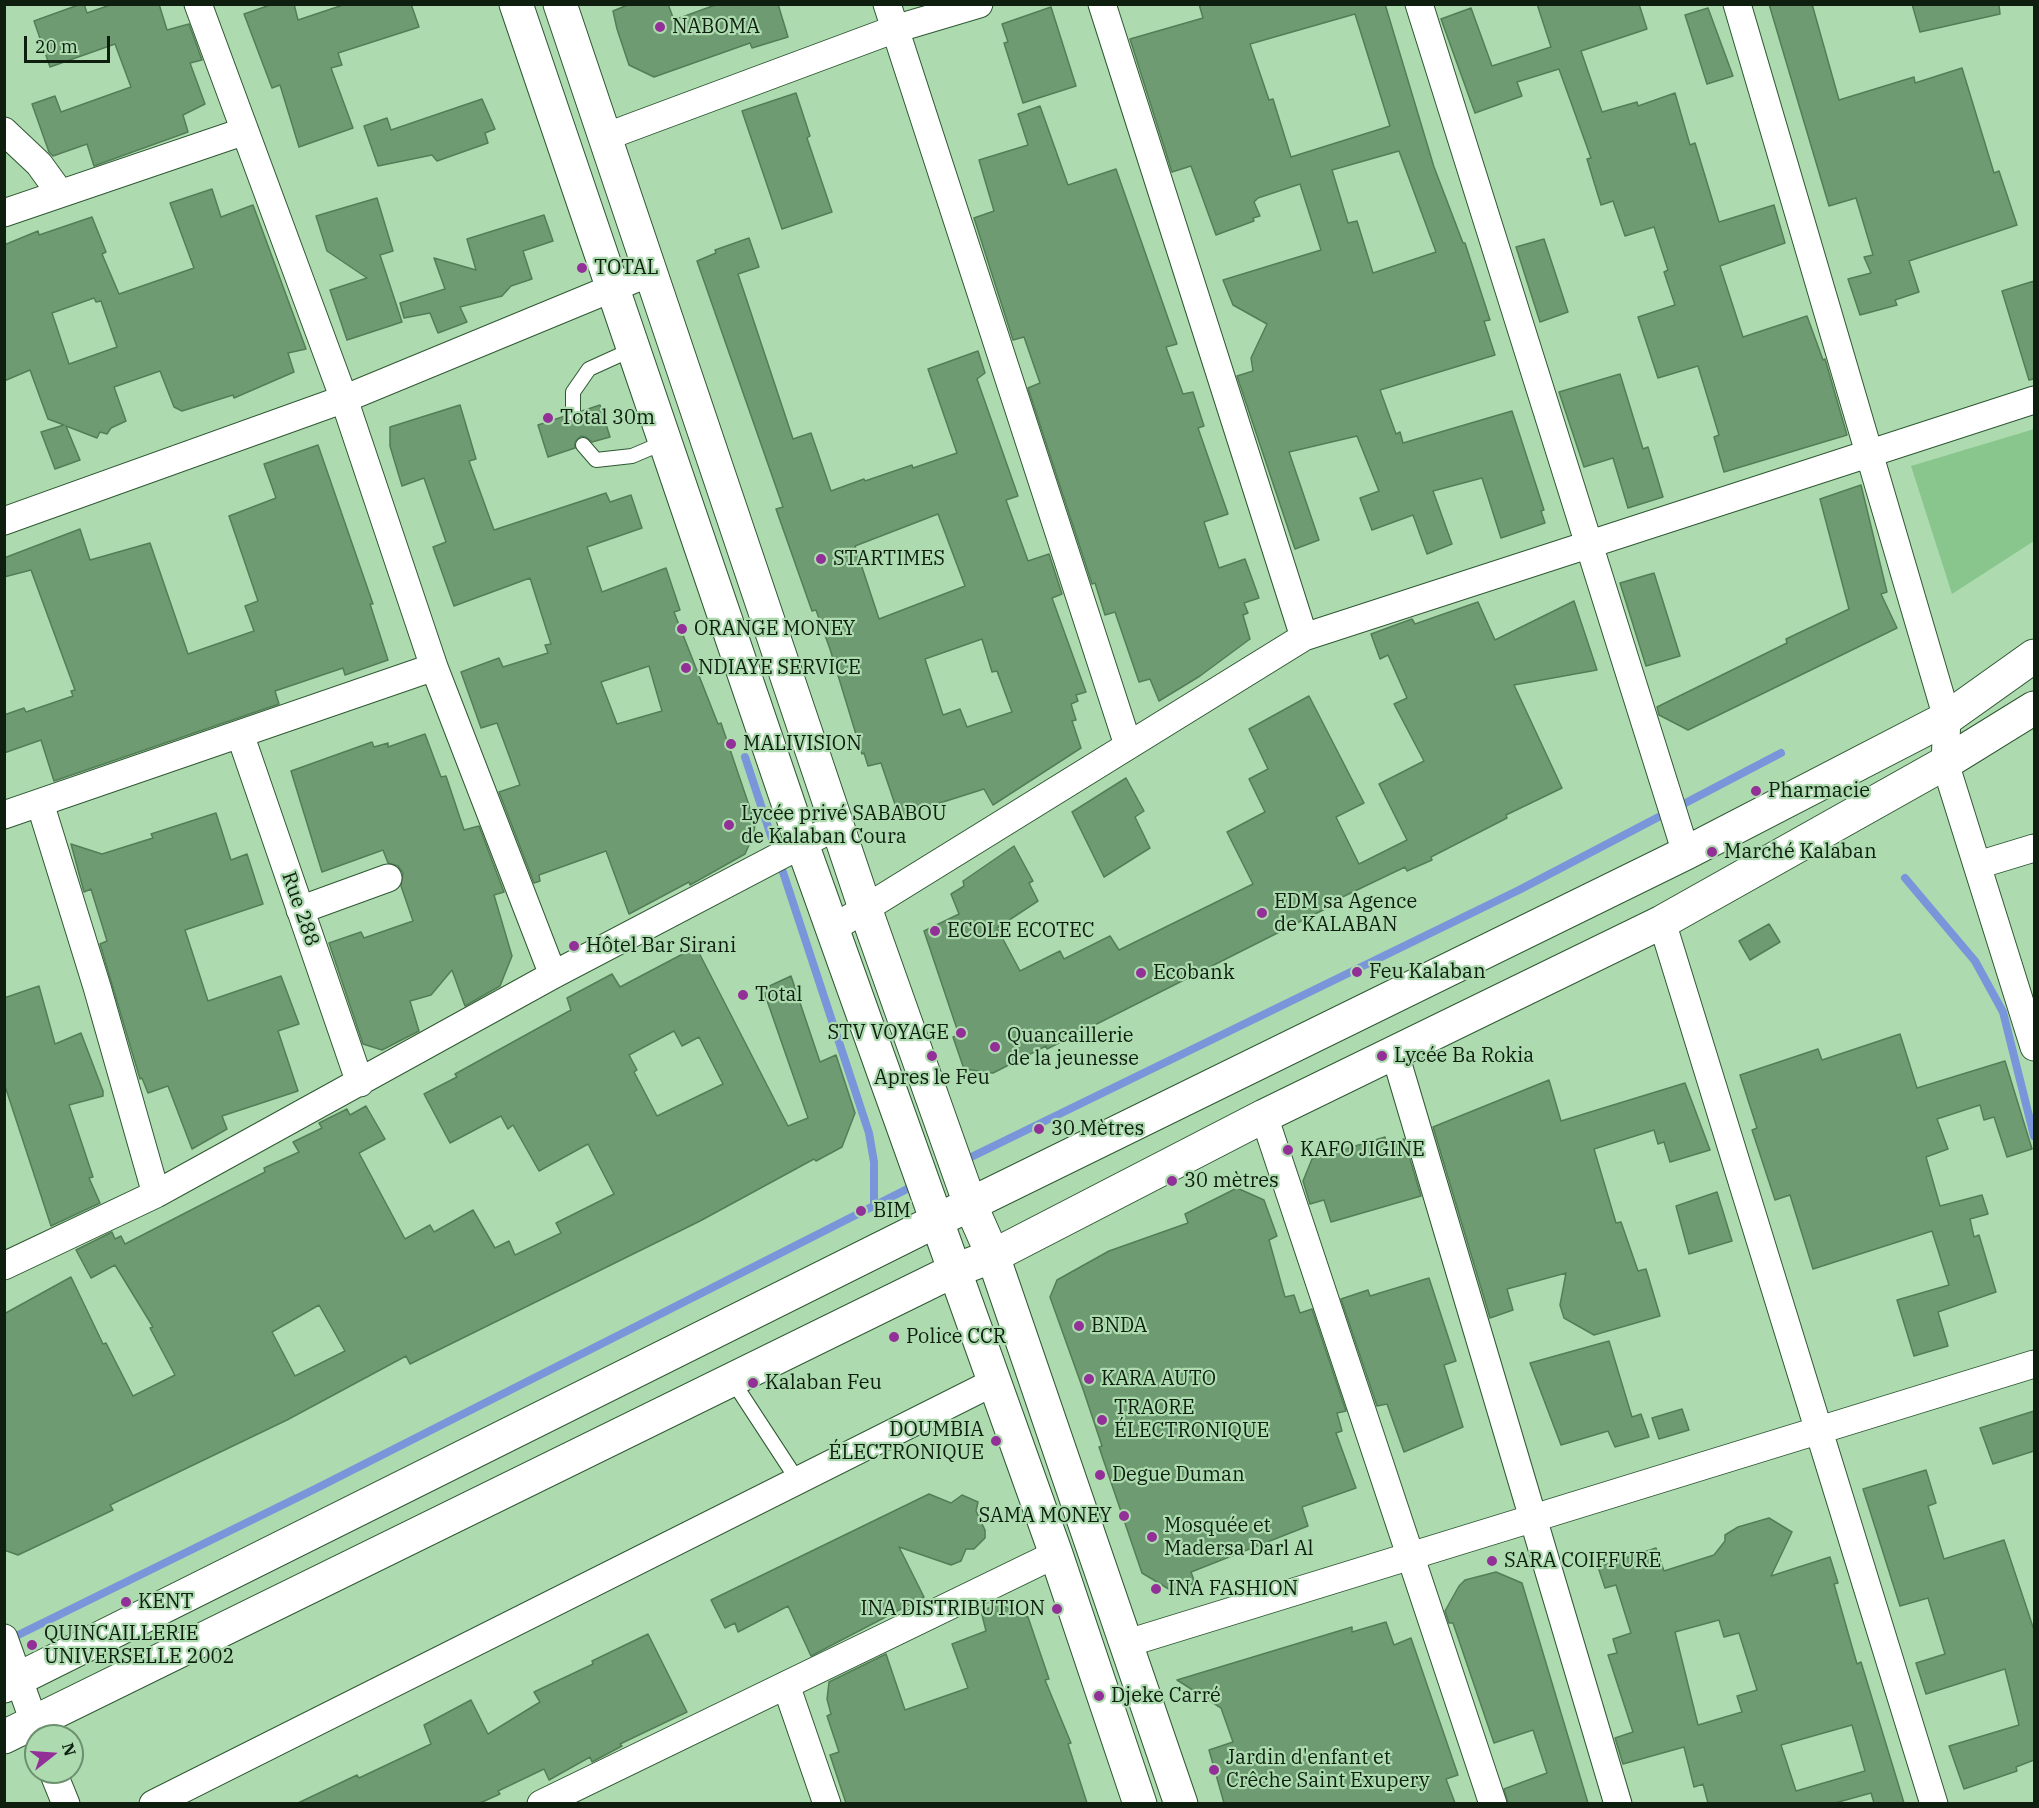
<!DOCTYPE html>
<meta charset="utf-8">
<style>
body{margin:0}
#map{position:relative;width:2039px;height:1808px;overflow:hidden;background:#addbaf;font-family:"IBM Plex Serif",serif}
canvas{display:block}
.frame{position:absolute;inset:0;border:6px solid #0e1f10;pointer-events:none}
.north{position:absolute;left:24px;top:1724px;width:60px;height:60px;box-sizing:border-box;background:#addbaf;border:2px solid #6d906f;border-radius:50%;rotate:73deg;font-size:16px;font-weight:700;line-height:24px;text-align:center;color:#0e1f10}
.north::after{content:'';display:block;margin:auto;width:21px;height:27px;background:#933097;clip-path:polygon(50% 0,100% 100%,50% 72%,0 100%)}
.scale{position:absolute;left:24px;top:36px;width:86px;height:27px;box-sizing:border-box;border:3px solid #0e1f10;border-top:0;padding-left:8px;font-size:18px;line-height:21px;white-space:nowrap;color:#0e1f10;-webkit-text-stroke:4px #addbaf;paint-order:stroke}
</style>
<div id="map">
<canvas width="2039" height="1808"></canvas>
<div class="frame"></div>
<div class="north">N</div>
<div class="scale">20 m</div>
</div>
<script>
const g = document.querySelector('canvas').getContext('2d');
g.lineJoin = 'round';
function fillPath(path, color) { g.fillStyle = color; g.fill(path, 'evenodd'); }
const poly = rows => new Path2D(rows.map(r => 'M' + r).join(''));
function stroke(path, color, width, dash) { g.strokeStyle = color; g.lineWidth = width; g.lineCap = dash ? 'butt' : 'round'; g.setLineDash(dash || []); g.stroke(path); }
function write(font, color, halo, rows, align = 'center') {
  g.font = font + ' "IBM Plex Serif",serif'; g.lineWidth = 4.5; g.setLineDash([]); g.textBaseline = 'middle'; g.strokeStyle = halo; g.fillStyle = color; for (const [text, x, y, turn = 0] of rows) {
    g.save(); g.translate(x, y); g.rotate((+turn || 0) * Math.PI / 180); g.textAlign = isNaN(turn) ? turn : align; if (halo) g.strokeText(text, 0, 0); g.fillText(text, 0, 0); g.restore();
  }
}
const green = poly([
 [2034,429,2034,541,1952,594,1911,466]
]);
const stream = poly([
 [745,757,869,1133,874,1162,874,1205],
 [1905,878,1975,961,2003,1012,2034,1136],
 [963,1161,1519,890,1781,753],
 [8,1640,317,1488,917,1184]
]);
const building = poly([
 [81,4,84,4,87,13,113,4,159,4,167,30,189,24,202,60,190,63,205,104,183,115,188,132,94,166,87,144,53,156,49,152,32,104,55,96,61,112,131,87,115,44,50,67,34,21,81,4],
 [273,4,294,4,298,20,346,4,411,4,419,27,338,53,342,65,331,68,353,128,299,147,280,85,272,88,244,14,273,4],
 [630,4,668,4,674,20,718,4,778,4,788,37,752,48,750,43,654,77,629,65,617,29,613,11,630,4],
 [1199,4,1385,4,1434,167,1463,243,1465,243,1490,320,1484,321,1495,355,1380,390,1396,434,1400,432,1403,443,1512,411,1544,510,1541,511,1545,523,1501,538,1482,478,1433,491,1452,544,1427,554,1413,515,1372,530,1360,498,1379,491,1357,436,1289,452,1319,540,1295,549,1237,376,1253,371,1251,358,1267,324,1233,305,1223,280,1321,250,1300,184,1258,198,1254,202,1260,216,1253,218,1254,221,1216,235,1191,166,1172,172,1130,39,1203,18,1199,4],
 [1355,14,1390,126,1291,157,1273,99,1269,100,1250,44,1355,14],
 [1399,151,1436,252,1373,273,1357,221,1348,223,1332,170,1399,151],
 [1537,4,1639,4,1647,29,1581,51,1602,112,1637,102,1638,106,1675,93,1690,145,1695,143,1719,222,1774,205,1785,243,1720,266,1743,337,1807,316,1823,360,1825,359,1847,435,1724,472,1714,437,1719,435,1698,366,1658,378,1638,317,1675,305,1664,272,1668,270,1654,227,1625,236,1613,201,1601,205,1587,159,1591,158,1559,69,1517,82,1522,96,1475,113,1441,19,1471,8,1492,66,1551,47,1537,4],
 [1769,4,1812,4,1839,100,1914,77,1915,83,1962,68,1994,173,1999,171,2017,225,1909,261,1919,292,1895,300,1897,305,1860,315,1848,279,1871,273,1864,257,1873,255,1856,198,1829,206,1769,4],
 [1912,4,1999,4,2000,14,1920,32,1912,4],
 [1051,7,1076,86,1023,103,1004,43,1008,42,1002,24,1051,7],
 [1708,8,1733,76,1707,84,1685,15,1708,8],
 [796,93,810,136,807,138,832,212,782,229,742,111,796,93],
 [482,99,495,129,485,133,488,143,437,161,432,155,378,166,364,126,387,118,391,130,482,99],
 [1040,106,1068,185,1116,169,1177,344,1166,347,1183,394,1193,392,1204,426,1198,428,1228,514,1204,522,1219,568,1245,559,1259,598,1244,603,1248,613,1243,615,1250,639,1200,676,1159,701,1150,679,1139,682,1115,612,1105,615,1095,583,1092,584,1028,388,1040,383,1024,337,1013,340,974,218,994,211,979,160,1028,145,1018,114,1040,106],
 [212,189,221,217,253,205,306,349,288,353,294,372,234,398,233,395,182,411,174,407,160,371,114,387,126,421,111,428,107,434,100,432,97,438,66,426,80,460,55,469,41,432,64,425,48,419,30,370,4,381,4,245,38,231,39,235,92,217,106,252,102,254,119,294,194,268,170,203,212,189],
 [94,298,96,302,101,301,117,347,69,364,52,313,94,298],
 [377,198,393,251,380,255,402,322,347,340,330,290,367,278,327,251,316,216,377,198],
 [544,215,553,241,523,251,532,279,511,286,502,296,460,307,467,322,438,333,430,313,404,318,400,303,445,289,434,258,476,270,467,239,544,215],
 [749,238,759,267,738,274,793,439,811,433,831,491,864,479,865,481,912,465,913,468,957,453,928,369,978,351,985,373,977,379,1018,496,1006,500,1028,561,1049,554,1062,594,1052,598,1086,692,1076,695,1078,701,1071,704,1076,720,1072,721,1081,748,993,805,984,789,899,816,881,763,868,766,864,753,862,754,830,649,816,610,812,611,776,509,783,507,697,261,716,253,715,250,749,238],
 [938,514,965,586,879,619,855,546,938,514],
 [982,639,992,672,997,671,1012,712,967,727,960,709,943,715,925,659,982,639],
 [1544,239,1568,312,1540,322,1516,247,1544,239],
 [2034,281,2034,379,2029,380,2002,291,2034,281],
 [1620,374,1643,449,1648,447,1663,497,1628,508,1613,458,1584,467,1559,392,1620,374],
 [460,405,476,459,469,461,494,530,606,493,610,502,631,495,642,528,587,547,602,592,666,568,680,610,674,612,718,724,721,723,755,823,754,834,745,854,690,885,689,882,629,914,606,851,539,875,540,881,534,883,499,792,520,785,497,723,481,728,461,672,499,658,503,667,548,653,545,645,551,644,530,578,454,606,433,547,446,542,424,478,402,486,390,446,390,427,460,405],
 [649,666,662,711,617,724,601,682,649,666],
 [600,405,610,437,592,442,586,437,581,436,575,442,575,448,548,457,538,425,565,416,569,422,577,422,582,411,600,405],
 [318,445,373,604,370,604,388,660,345,675,343,668,275,691,279,704,54,781,41,740,4,753,4,715,24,708,26,712,73,696,71,691,75,690,31,570,4,577,4,558,80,529,90,560,150,543,188,654,254,631,245,606,258,601,229,516,276,498,264,464,318,445],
 [1861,485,1887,592,1881,594,1897,628,1688,730,1659,715,1657,707,1787,643,1786,639,1849,609,1820,499,1861,485],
 [1654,573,1680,656,1646,666,1620,583,1654,573],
 [1574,601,1597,670,1514,685,1562,788,1506,815,1507,818,1431,857,1432,860,1407,871,1405,867,1334,901,1335,904,1047,1049,1046,1046,993,1073,964,1069,953,1037,959,1035,924,931,959,914,951,894,964,886,963,881,1014,846,1033,881,1029,883,1038,901,997,928,1020,971,1060,951,1064,959,1110,936,1119,950,1253,884,1227,832,1265,812,1249,779,1268,769,1249,729,1309,696,1364,803,1336,817,1359,864,1407,840,1379,784,1424,761,1394,704,1407,698,1388,655,1380,659,1371,634,1412,619,1415,624,1478,602,1495,640,1574,601],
 [425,734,441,777,446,776,464,830,479,826,504,892,494,895,512,956,500,986,465,1006,452,970,431,995,410,1001,419,1031,382,1050,363,1044,329,943,361,932,364,938,413,921,401,886,403,873,398,866,388,863,383,850,322,872,291,771,372,742,374,747,388,743,388,747,425,734],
 [1126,778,1144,811,1135,817,1150,848,1104,877,1072,812,1126,778],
 [216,813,231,860,247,854,263,904,185,930,208,1001,281,976,299,1024,278,1031,298,1091,222,1116,227,1129,192,1149,168,1086,148,1093,142,1078,140,1079,100,944,107,941,91,889,84,892,71,844,102,854,153,838,151,834,216,813],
 [1769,924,1780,942,1750,960,1739,941,1769,924],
 [696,947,788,1126,808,1118,763,989,791,976,820,1062,836,1055,855,1113,842,1147,816,1161,814,1159,700,1221,410,1364,406,1356,287,1420,110,1505,113,1510,18,1555,4,1550,4,1314,71,1277,103,1344,106,1343,133,1396,175,1375,150,1328,153,1327,115,1265,91,1278,76,1250,112,1232,115,1239,121,1236,125,1244,265,1172,264,1168,299,1152,293,1142,322,1128,319,1123,347,1109,350,1115,366,1106,385,1139,359,1153,405,1239,430,1225,434,1232,473,1210,495,1248,509,1241,515,1255,561,1233,556,1223,614,1194,588,1144,539,1171,513,1125,508,1129,501,1116,450,1143,424,1094,457,1077,455,1074,571,1010,567,998,612,974,620,987,696,947],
 [674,1031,682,1046,699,1037,723,1084,657,1116,634,1072,637,1070,629,1055,674,1031],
 [319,1305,345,1351,295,1376,272,1332,319,1305],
 [39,986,55,1044,81,1033,103,1091,103,1096,69,1105,93,1177,89,1178,100,1203,51,1226,4,1083,4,998,39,986],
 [1900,1034,1917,1088,2005,1061,2032,1149,2007,1157,1994,1117,1984,1120,1980,1105,1937,1119,1948,1149,1926,1157,1940,1206,1982,1195,1988,1214,1970,1219,1974,1237,1979,1235,1996,1292,1938,1312,1948,1346,1914,1356,1897,1300,1949,1285,1932,1231,1813,1269,1790,1195,1775,1200,1752,1130,1757,1128,1740,1075,1818,1049,1822,1060,1900,1034],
 [1549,1080,1561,1121,1685,1083,1710,1150,1670,1162,1664,1142,1658,1144,1654,1130,1594,1149,1616,1223,1621,1222,1638,1271,1646,1269,1660,1316,1594,1335,1564,1318,1560,1305,1566,1273,1507,1289,1513,1310,1490,1318,1433,1127,1549,1080],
 [1385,1137,1387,1145,1404,1139,1421,1196,1331,1222,1324,1200,1310,1204,1303,1181,1312,1159,1385,1137],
 [1237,1188,1264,1200,1277,1236,1269,1240,1285,1297,1294,1295,1300,1313,1312,1309,1346,1411,1337,1413,1342,1431,1336,1433,1356,1488,1302,1507,1308,1526,1191,1572,1195,1583,1172,1591,1142,1573,1099,1447,1102,1446,1084,1392,1050,1297,1057,1280,1109,1251,1188,1223,1185,1214,1237,1188],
 [1717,1192,1732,1241,1689,1254,1676,1206,1717,1192],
 [1429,1278,1456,1361,1444,1365,1463,1427,1404,1452,1387,1404,1377,1406,1341,1299,1368,1290,1370,1296,1429,1278],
 [1609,1341,1632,1417,1641,1414,1649,1437,1615,1447,1608,1431,1561,1445,1530,1363,1609,1341],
 [1682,1409,1689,1430,1659,1439,1652,1418,1682,1409],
 [2034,1411,2034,1451,1993,1464,1980,1428,2034,1411],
 [1926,1470,1936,1503,1928,1506,1944,1559,2004,1540,2034,1630,2034,1760,2016,1767,2017,1771,1964,1789,1949,1746,2019,1725,2005,1669,1926,1694,1916,1663,1945,1654,1928,1598,1900,1606,1863,1489,1926,1470],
 [929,1494,951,1503,962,1495,978,1502,976,1511,985,1530,985,1538,974,1549,966,1549,961,1561,951,1565,899,1547,924,1597,811,1656,788,1606,738,1632,735,1623,725,1628,711,1600,929,1494],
 [1769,1518,1792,1532,1771,1576,1830,1557,1838,1583,1834,1584,1857,1664,1861,1662,1904,1803,1874,1803,1871,1793,1835,1803,1708,1803,1703,1784,1694,1787,1684,1747,1623,1764,1615,1738,1633,1732,1608,1655,1617,1653,1613,1639,1631,1633,1616,1585,1605,1588,1598,1567,1656,1548,1664,1571,1714,1555,1725,1541,1725,1535,1738,1527,1769,1518],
 [1719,1620,1724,1637,1739,1633,1757,1690,1737,1696,1742,1712,1698,1725,1675,1632,1719,1620],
 [1852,1725,1865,1771,1796,1791,1781,1745,1852,1725],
 [1496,1572,1522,1583,1588,1803,1508,1803,1504,1789,1547,1773,1533,1730,1494,1743,1453,1623,1449,1623,1445,1611,1459,1586,1465,1580,1496,1572],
 [999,1604,1028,1617,1049,1679,1045,1680,1071,1743,1068,1744,1087,1803,846,1803,830,1755,839,1752,827,1716,831,1714,827,1699,829,1682,886,1654,905,1710,968,1688,952,1644,986,1631,981,1611,999,1604],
 [1386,1622,1394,1645,1411,1638,1458,1775,1446,1779,1455,1803,1224,1803,1209,1750,1233,1742,1221,1708,1177,1680,1352,1627,1352,1632,1386,1622],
 [648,1634,687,1712,620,1744,622,1746,592,1762,590,1757,549,1780,544,1769,498,1791,500,1794,480,1803,298,1803,357,1775,359,1778,431,1744,424,1725,471,1700,488,1734,540,1702,534,1692,593,1664,592,1661,648,1634]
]);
const lane = poly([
 [573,414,573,392,589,369,633,349],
 [583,445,596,460,632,456,665,442],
 [732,1380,798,1481]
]);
const street = poly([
 [198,4,344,399,434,667,553,975],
 [887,4,1128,745],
 [1102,4,1304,637],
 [1419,4,1686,853],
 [1737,4,1947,718,1945,763,2034,1047],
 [4,131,39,164,60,193],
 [605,137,895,29,979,4],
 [4,213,245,131],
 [4,521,344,399,649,273],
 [240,734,360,1083],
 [40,803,97,987,156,1194],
 [4,815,434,667],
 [1978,865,2034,848],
 [300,910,388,878],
 [1662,922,1934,1804],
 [832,929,1304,637,2034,400],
 [1395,1054,1618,1804],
 [1264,1116,1493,1804],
 [4,1266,156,1194,553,975,837,826],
 [4,1638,39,1736],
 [1128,1643,2034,1364],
 [786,1685,827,1804],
 [53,1772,66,1804],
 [153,1804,994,1382],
 [541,1804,1056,1554]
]);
const primary = poly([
 [516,4,802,844,1056,1554,1140,1804],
 [560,4,865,908,970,1204,993,1256,1181,1804]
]);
const highway = poly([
 [4,1686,936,1221,1686,853,1947,718,2034,656],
 [4,1737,953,1271,993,1256,1264,1116,1662,922,1945,763,2034,708]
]);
const markers = [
 [660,27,6,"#933097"],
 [582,268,6,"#933097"],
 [548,418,6,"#933097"],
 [821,559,6,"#933097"],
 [682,629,6,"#933097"],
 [686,668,6,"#933097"],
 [731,744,6,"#933097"],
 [1756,791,6,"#933097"],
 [729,825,6,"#933097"],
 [1712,852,6,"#933097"],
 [1262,913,6,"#933097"],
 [935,931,6,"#933097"],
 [574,946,6,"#933097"],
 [1357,972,6,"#933097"],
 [1141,973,6,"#933097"],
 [743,995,6,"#933097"],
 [961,1033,6,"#933097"],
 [995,1047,6,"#933097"],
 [932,1056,6,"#933097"],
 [1382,1056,6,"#933097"],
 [1039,1129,6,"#933097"],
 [1288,1150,6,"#933097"],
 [1172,1181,6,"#933097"],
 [861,1211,6,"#933097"],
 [1079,1326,6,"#933097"],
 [894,1337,6,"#933097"],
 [1089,1379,6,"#933097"],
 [753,1383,6,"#933097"],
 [1102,1420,6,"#933097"],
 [996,1441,6,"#933097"],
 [1100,1475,6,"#933097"],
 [1124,1516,6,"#933097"],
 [1152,1537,6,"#933097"],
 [1492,1561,6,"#933097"],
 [1156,1589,6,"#933097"],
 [126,1602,6,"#933097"],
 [1057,1609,6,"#933097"],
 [32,1645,6,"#933097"],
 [1099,1696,6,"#933097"],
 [1214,1770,6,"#933097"]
];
const poiNames = [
 ["NABOMA",672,27],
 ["TOTAL",594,268],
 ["Total 30m",560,418],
 ["STARTIMES",833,559],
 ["ORANGE MONEY",694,629],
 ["NDIAYE SERVICE",698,668],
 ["MALIVISION",743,744],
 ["Pharmacie",1768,791],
 ["Lycée privé SABABOU",741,814],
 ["de Kalaban Coura",741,837],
 ["Marché Kalaban",1724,852],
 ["EDM sa Agence",1274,902],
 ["de KALABAN",1274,925],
 ["ECOLE ECOTEC",947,931],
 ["Hôtel Bar Sirani",586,946],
 ["Feu Kalaban",1369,972],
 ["Ecobank",1153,973],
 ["Total",755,995],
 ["STV VOYAGE",949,1033,"right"],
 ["Quancaillerie",1007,1036],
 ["de la jeunesse",1007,1059],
 ["Lycée Ba Rokia",1394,1056],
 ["Apres le Feu",932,1078,"center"],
 ["30 Mètres",1051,1129],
 ["KAFO JIGINE",1300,1150],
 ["30 mètres",1184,1181],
 ["BIM",873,1211],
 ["BNDA",1091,1326],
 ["Police CCR",906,1337],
 ["KARA AUTO",1101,1379],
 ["Kalaban Feu",765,1383],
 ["TRAORE",1114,1408],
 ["ÉLECTRONIQUE",1114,1431],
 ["DOUMBIA",984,1430,"right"],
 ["ÉLECTRONIQUE",984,1453,"right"],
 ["Degue Duman",1112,1475],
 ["SAMA MONEY",1112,1516,"right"],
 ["Mosquée et",1164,1526],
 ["Madersa Darl Al",1164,1549],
 ["SARA COIFFURE",1504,1561],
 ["INA FASHION",1168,1589],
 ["KENT",138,1602],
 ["INA DISTRIBUTION",1045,1609,"right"],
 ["QUINCAILLERIE",44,1634],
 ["UNIVERSELLE 2002",44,1657],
 ["Djeke Carré",1111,1696],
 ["Jardin d'enfant et",1226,1758],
 ["Crêche Saint Exupery",1226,1781]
];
const streetNames = [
 ["Rue 288",300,909,71]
];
fillPath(green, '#89c68e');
stroke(stream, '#7996da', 8);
fillPath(building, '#6f9b72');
stroke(building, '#537e56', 1.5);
stroke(lane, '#2f5833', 16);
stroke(street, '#2f5833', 29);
stroke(primary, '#2f5833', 35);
stroke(highway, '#2f5833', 35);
stroke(lane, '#fff', 14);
stroke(street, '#fff', 27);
stroke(primary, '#fff', 33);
stroke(highway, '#fff', 33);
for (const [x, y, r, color] of markers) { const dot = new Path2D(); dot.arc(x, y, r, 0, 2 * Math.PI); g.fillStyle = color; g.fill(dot); stroke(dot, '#addbaf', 2); }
write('20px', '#0e1f10', '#addbaf', poiNames, 'left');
write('20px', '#0e1f10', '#addbaf', streetNames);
</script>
